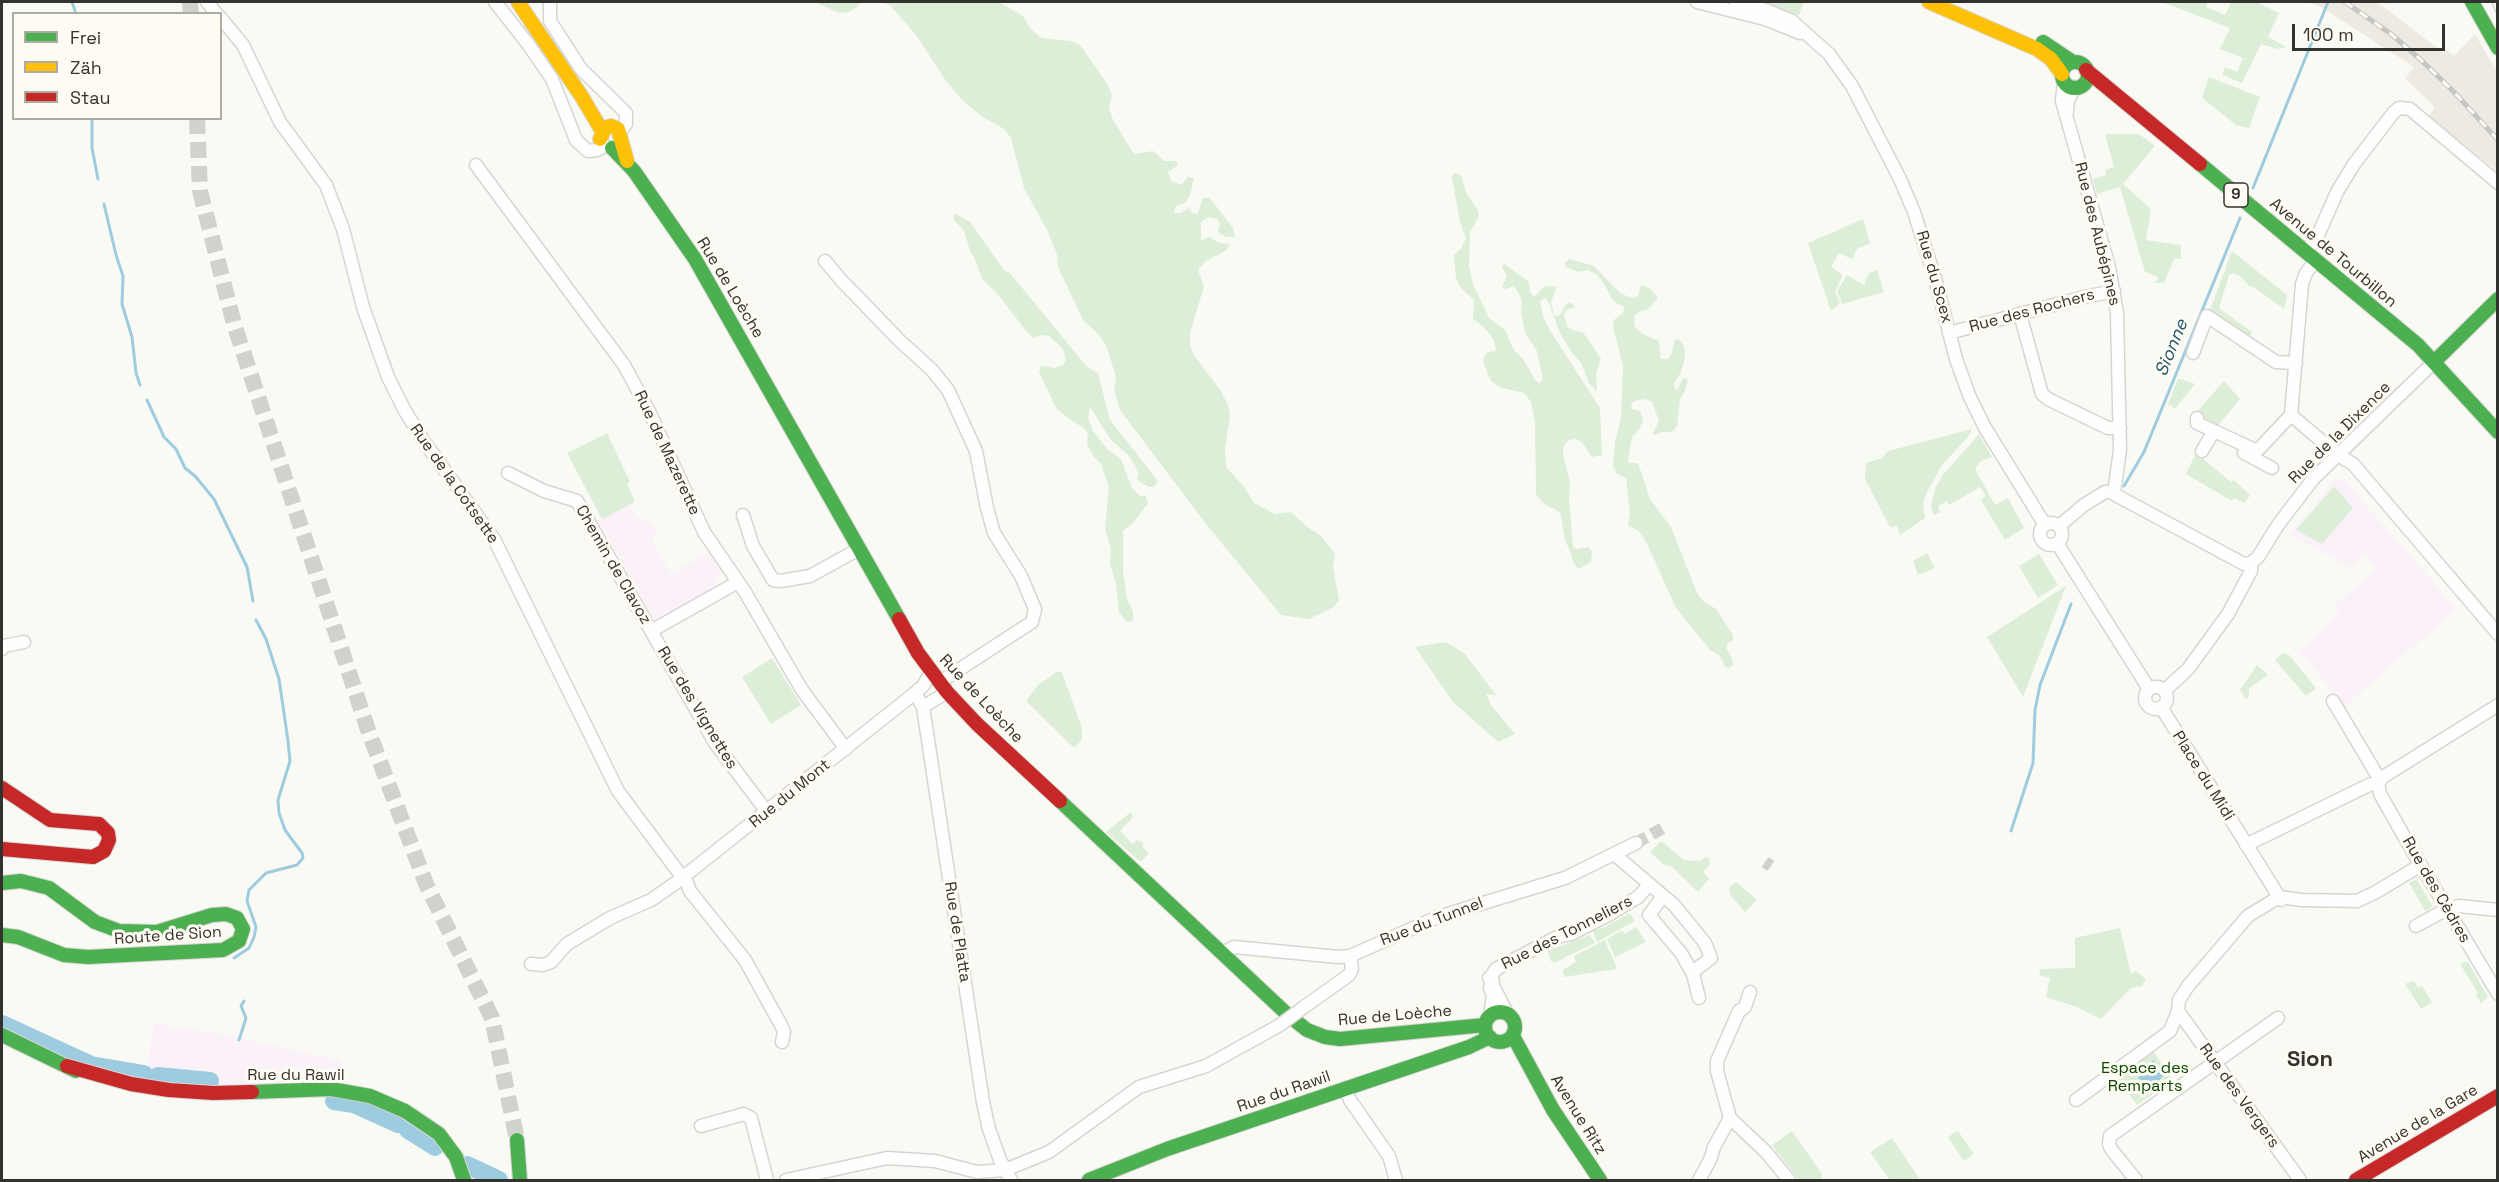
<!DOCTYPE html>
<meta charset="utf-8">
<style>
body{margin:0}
#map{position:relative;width:2499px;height:1182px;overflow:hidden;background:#fafaf5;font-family:"Space Grotesk",sans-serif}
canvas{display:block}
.frame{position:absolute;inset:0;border:3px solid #33322f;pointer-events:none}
.legend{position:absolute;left:12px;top:12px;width:210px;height:108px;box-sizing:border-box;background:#fdfbf2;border:2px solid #acaba4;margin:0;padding:8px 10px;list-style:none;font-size:18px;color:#33322f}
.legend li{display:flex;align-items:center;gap:12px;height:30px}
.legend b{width:30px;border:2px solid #acaba4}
.scale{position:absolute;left:2292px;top:24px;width:153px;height:27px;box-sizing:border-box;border:3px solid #33322f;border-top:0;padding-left:8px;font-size:18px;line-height:21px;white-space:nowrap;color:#33322f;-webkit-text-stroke:4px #fdfbf2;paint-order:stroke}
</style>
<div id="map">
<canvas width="2499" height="1182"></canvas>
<div class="frame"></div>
<ul class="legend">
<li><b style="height:8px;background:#4caf50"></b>Frei</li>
<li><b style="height:8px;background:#ffc107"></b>Zäh</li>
<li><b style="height:8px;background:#c62828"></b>Stau</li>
</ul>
<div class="scale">100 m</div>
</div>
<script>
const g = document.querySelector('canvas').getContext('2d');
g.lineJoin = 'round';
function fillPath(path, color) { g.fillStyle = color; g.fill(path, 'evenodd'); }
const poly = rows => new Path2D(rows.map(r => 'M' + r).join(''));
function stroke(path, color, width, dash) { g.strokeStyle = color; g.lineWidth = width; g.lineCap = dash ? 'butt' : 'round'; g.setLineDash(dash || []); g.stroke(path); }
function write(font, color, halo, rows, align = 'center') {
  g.font = font + ' "Space Grotesk",sans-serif'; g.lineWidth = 6; g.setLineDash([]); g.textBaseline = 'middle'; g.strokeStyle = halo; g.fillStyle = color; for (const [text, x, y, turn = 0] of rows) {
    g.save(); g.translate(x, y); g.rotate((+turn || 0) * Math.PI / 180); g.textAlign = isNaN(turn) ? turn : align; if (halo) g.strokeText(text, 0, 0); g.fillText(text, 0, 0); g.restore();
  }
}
const built = poly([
 [2307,2,2377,2,2443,52,2446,50,2454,56,2475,34,2497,72,2497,171,2429,116,2435,107,2405,78,2414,67,2321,7]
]);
const education = poly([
 [607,433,630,482,627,484,635,502,631,505,636,514,656,528,653,542,671,573,709,552,721,573,716,577,720,583,709,589,710,592,669,615,667,611,655,618,652,616,598,521,602,519,567,453],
 [2339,478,2346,482,2457,609,2345,706,2299,651,2339,613,2333,606,2375,569,2363,556,2350,568,2290,535,2333,480],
 [154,1023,228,1035,342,1061,338,1089,145,1082]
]);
const green = poly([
 [815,2,861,2,856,8,848,12,839,13],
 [882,2,999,2,1023,16,1030,28,1041,38,1071,41,1080,45,1108,85,1112,96,1109,107,1113,120,1134,154,1153,151,1164,161,1176,161,1178,165,1168,172,1171,181,1182,185,1187,177,1194,178,1190,196,1185,203,1176,206,1174,213,1181,213,1189,208,1192,213,1197,214,1203,198,1210,198,1233,228,1235,237,1226,237,1218,232,1220,224,1217,219,1208,217,1201,222,1201,240,1209,237,1220,243,1230,244,1226,251,1207,260,1198,270,1204,286,1190,333,1190,345,1194,355,1221,391,1228,405,1230,416,1225,449,1226,467,1245,488,1254,503,1275,514,1291,512,1306,526,1321,536,1335,554,1333,567,1339,600,1334,607,1309,619,1281,615,1206,524,1120,410,1114,390,1116,378,1107,347,1099,335,1083,320,1058,267,1057,255,1048,232,1024,188,1011,138,1004,129,981,116,962,100,946,81,916,35,890,5],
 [1755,2,1804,2,1799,15],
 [2162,2,2208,2,2206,7,2225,15,2231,2,2256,2,2279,13,2268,37,2287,47,2277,49,2261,44,2242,83,2222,75,2225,67,2237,72,2243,58,2220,49,2230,28],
 [2209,77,2260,97,2249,128,2236,125,2202,98],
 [2105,134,2139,134,2155,146,2123,184,2151,209,2146,240,2181,245,2181,259,2174,259,2164,283,2155,283,2158,277,2145,272,2120,187,2097,194,2093,179,2106,175,2105,170,2114,167],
 [1455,173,1461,175,1467,194,1479,212,1479,216,1470,232,1469,266,1473,284,1489,318,1505,330,1514,350,1523,359,1536,381,1540,383,1543,379,1537,351,1525,333,1521,312,1522,301,1519,294,1514,286,1506,289,1502,288,1507,275,1502,267,1504,264,1529,282,1530,292,1534,297,1545,286,1557,287,1551,302,1554,315,1559,316,1568,302,1574,305,1574,308,1568,309,1564,314,1567,326,1572,330,1582,332,1586,336,1601,359,1596,374,1597,392,1589,383,1581,363,1572,353,1560,333,1548,301,1545,298,1540,301,1543,317,1549,329,1600,408,1602,455,1592,457,1581,441,1575,439,1569,440,1564,445,1563,454,1570,482,1569,499,1573,547,1577,549,1589,547,1592,552,1591,562,1579,569,1575,566,1564,536,1561,515,1558,511,1544,504,1536,494,1535,422,1531,402,1524,393,1499,387,1491,381,1483,361,1486,353,1496,350,1494,340,1484,327,1473,319,1474,300,1460,287,1456,279,1454,255,1462,247,1466,238,1460,222,1453,183,1452,176],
 [955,213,970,222,1004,270,1010,273,1087,367,1098,373,1110,420,1158,481,1154,487,1149,487,1137,480,1139,474,1134,464,1128,455,1111,440,1090,407,1088,418,1093,431,1107,449,1121,459,1132,488,1140,496,1146,496,1148,503,1133,523,1123,531,1123,571,1127,599,1133,611,1133,621,1126,622,1119,612,1116,584,1110,564,1111,548,1105,529,1109,487,1101,464,1094,457,1087,444,1088,434,1084,428,1069,419,1056,408,1039,372,1041,366,1055,368,1063,365,1066,360,1063,349,1049,336,1040,335,1034,338,1027,332,996,292,982,279,975,259,970,251,964,231,953,219],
 [1863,219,1870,243,1857,249,1852,259,1839,253,1831,267,1843,275,1835,292,1840,303,1831,311,1808,243],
 [2232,251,2287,295,2284,309,2252,286,2250,287,2240,276,2233,273,2229,275,2219,308,2252,332,2249,337,2210,310],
 [1569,259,1594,266,1621,294,1633,298,1638,296,1641,285,1649,288,1657,296,1657,299,1648,309,1637,313,1634,317,1635,327,1641,333,1659,341,1661,359,1668,359,1671,355,1675,339,1680,340,1684,346,1685,357,1681,372,1674,384,1675,389,1678,389,1681,381,1684,378,1688,380,1685,391,1680,399,1677,426,1672,432,1663,432,1655,435,1653,433,1659,421,1652,402,1644,399,1634,401,1631,405,1632,409,1640,411,1643,419,1640,428,1632,437,1628,460,1629,463,1637,463,1639,466,1650,499,1671,527,1697,593,1704,602,1716,609,1733,635,1733,641,1728,643,1726,648,1732,658,1733,665,1729,668,1725,667,1720,656,1710,650,1676,608,1648,546,1640,532,1628,525,1630,512,1626,478,1617,474,1613,466,1615,441,1621,419,1623,365,1613,327,1614,320,1623,313,1624,307,1613,301,1603,282,1596,274,1588,270,1578,272,1566,267,1565,263],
 [1877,270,1884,292,1842,304,1837,291,1847,275,1864,285,1869,273],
 [2178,378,2195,384,2175,409,2168,404],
 [2224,381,2240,399,2217,427,2194,415],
 [1972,429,1968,437,1942,465,1926,494,1923,503,1925,518,1900,535,1897,526,1890,527,1865,479,1866,463,1882,458,1888,451],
 [607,433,630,482,627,484,635,502,602,519,567,453],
 [1979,434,1992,457,1981,461,1975,469,1995,505,2008,498,2024,528,2005,540,1981,500,1986,496,1980,487,1949,505,1947,501,1938,506,1940,512,1934,515,1931,506,1935,489,1942,476],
 [2196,453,2231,482,2234,480,2250,495,2245,503,2234,498,2232,501,2186,474],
 [2334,486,2353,508,2322,544,2296,530],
 [1927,553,1935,568,1918,575,1913,561],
 [2039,554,2058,585,2038,598,2019,566],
 [2066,586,2033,671,2023,697,1987,637],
 [1446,642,1465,654,1496,695,1486,694,1491,705,1515,734,1498,742,1452,701,1415,647],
 [2283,653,2289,655,2316,688,2306,696,2275,660],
 [772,658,801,705,771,724,742,677],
 [2257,665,2268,675,2249,688,2249,697,2246,699,2240,690],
 [1058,671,1062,673,1082,728,1082,740,1074,748,1026,701,1038,685],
 [1131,812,1133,817,1120,831,1133,844,1137,840,1144,843,1142,846,1149,853,1141,862,1106,832],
 [1661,841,1684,860,1700,861,1705,857,1709,858,1710,865,1703,872,1709,879,1698,892,1671,866,1664,865,1650,852],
 [2416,879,2433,906,2426,912,2409,883],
 [1736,882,1757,900,1745,912,1731,896,1729,888],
 [1630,913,1635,921,1597,942,1593,931,1605,927],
 [1636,927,1646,942,1615,957,1607,939,1622,930,1625,934],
 [2120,928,2131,974,2136,971,2146,979,2142,986,2131,988,2101,1019,2077,1007,2046,997,2050,978,2039,975,2040,969,2075,968,2075,938],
 [1590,935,1595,943,1554,963,1551,961,1547,951],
 [1605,940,1617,969,1564,977,1563,970,1576,962,1574,956],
 [2465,962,2468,962,2488,997,2481,1003,2476,995,2478,993,2460,964],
 [2411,981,2415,982,2418,988,2422,986,2432,1002,2421,1009,2405,984],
 [2153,1051,2173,1080,2137,1105,2117,1077],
 [1792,1131,1822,1174,1822,1180,1799,1180,1772,1145],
 [1958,1131,1974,1154,1964,1161,1949,1139,1949,1136],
 [1892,1138,1919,1178,1918,1180,1890,1180,1870,1152]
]);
const water = poly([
 [2153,1060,2165,1073,2152,1090,2138,1078]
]);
const stream = poly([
 [72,2,76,14],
 [92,118,92,148,98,179],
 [2253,188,2328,2],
 [104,204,116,255,123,276,122,304,132,337,136,373,140,385],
 [147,400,164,437,176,449,185,468,195,476,214,499,247,567,253,601],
 [2124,486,2144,452,2240,218],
 [2011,831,2033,763,2035,710,2040,685,2071,604],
 [234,958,249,948,254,937,256,927,247,901,249,890,266,873,297,865,303,858,302,853,285,830,279,813,278,800,290,761,288,741,279,679,266,639,256,620],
 [239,1040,246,1018,241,1006,244,1001]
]);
const river = poly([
 [2,1024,91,1065,144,1074],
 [158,1076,210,1081],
 [334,1101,354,1104,398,1124],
 [408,1130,435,1147],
 [467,1165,499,1180]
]);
const streetTunnel = poly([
 [1636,843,1663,828],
 [1765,862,1771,866]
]);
const secondaryTunnel = poly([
 [190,2,191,14],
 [197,118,200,191,234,324,368,730,426,884,492,1018,517,1140]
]);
const street = poly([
 [207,2,217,14],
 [495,2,528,44,552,79,576,140,588,151,597,150,605,146],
 [550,2,550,21,581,69,626,113,626,124,620,132],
 [1697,2,1765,19,1800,33],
 [1736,2,1766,10,1792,21,1829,54,1852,86,1900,179,1914,212,1935,278,1956,359,1969,395,1984,426,2045,525],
 [220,17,243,45,280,122,326,185,343,229,363,307,388,377,405,411,423,440,494,539,618,791,679,873,684,875,690,891,745,960,781,1025,784,1032,782,1042],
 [2064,81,2062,101,2109,267,2117,313,2120,450,2114,493],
 [2067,112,2068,101,2074,87],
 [476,165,624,365,649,411,704,532,745,592,802,690,846,749],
 [2306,252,2319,233,2337,192,2354,164,2394,112,2399,108,2410,109,2498,183],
 [2316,260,2306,273,2302,284,2291,415,2338,455,2353,464,2498,634],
 [825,261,841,280,900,341,932,370,948,390,976,451,987,508,994,533,1021,576,1035,609,1032,622,940,682],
 [2020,314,2042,394,2048,399,2108,428,2120,428],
 [1949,333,2084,297,2114,291],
 [2193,353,2207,316,2276,362,2296,363],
 [2197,418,2197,423,2257,451,2291,415],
 [2202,451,2211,436],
 [2244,453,2272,468],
 [508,473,544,491,577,501,715,743,767,812],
 [743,515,753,546,773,580,781,581,810,576,859,549],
 '2040 534a11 11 0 1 1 22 0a11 11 0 1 1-22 0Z',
 [2059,526,2084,505,2105,492,2110,492,2244,564,2251,563],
 [2057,543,2149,689],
 [2251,563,2258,557,2278,525,2313,479,2435,361],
 [651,631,738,582],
 [2,649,4,646,24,642],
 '2145 698a11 11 0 1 1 22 0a11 11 0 1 1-22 0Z',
 [2164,691,2188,669,2228,614,2251,571,2251,563],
 [915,693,923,707,983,1102,989,1129,1000,1160,1011,1180],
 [2333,701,2380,780],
 [923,707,947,692],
 [2161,707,2281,900],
 [2378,784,2380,794,2413,852,2498,994],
 [2378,784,2383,777,2498,705],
 [2246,845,2371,784,2378,784],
 [1614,854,1674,905,1705,943,1711,958,1694,971,1693,974],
 [1663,896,1649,915,1681,953,1693,974,1699,998],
 [2416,926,2447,909,2459,906,2498,910],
 [1222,953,1234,947,1338,957,1350,956,1438,917,1565,878,1636,843],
 [531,964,543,965,551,962,567,944,610,918,651,900,677,882,915,693,923,686,931,672],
 [1489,978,1507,1013],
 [1493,984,1492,975,1496,969,1557,937,1571,934,1608,915,1638,897,1649,885],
 [1490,988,1493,996,1490,1016],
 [1304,1007,1349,975,1352,969,1350,956],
 [2178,1011,2300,1180],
 [1345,1088,1350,1100,1389,1156,1396,1180],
 [2076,1100,2170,1031,2178,1011,2179,1000,2188,986,2248,916,2279,897,2302,900,2357,901,2376,892,2421,865],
 [1730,1118,1766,1152,1789,1180],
 [701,1126,744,1114,751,1118,767,1180],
 [786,1180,887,1158,935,1161,977,1172,1005,1170,1049,1152,1139,1087,1206,1066,1280,1025],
 [1699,1180,1710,1160,1714,1147,1730,1118,1717,1071,1717,1061,1739,1011,1745,1007,1750,992],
 [2136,1180,2111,1149,2109,1144,2110,1136,2278,1018]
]);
const fast = poly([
 [2472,2,2498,48],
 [2043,42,2073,62],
 '2062 75a13 13 0 1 1 26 0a13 13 0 1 1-26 0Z',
 [612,148,634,171,695,259,899,619],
 [2200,164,2418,345,2498,432],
 [2435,361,2498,299],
 [1060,801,1288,1015,1307,1030,1325,1037,1340,1039,1485,1025],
 [2,883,21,881,49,888,95,922,119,931,157,932,212,915,226,914,237,918,243,929,239,941,223,950,88,957,64,955,18,937,2,935],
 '1485 1027a15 15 0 1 1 30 0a15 15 0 1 1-30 0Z',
 [2,1035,76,1071],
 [1513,1036,1553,1110,1600,1180],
 [252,1092,331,1089,370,1096,405,1111,439,1134,456,1157,464,1180],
 [517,1140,520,1180],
 [1089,1180,1167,1149,1469,1047,1490,1037]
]);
const slow = poly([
 [518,2,582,97,602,131],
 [1929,2,2037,49,2051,59,2062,74],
 [600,139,605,128,611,126,618,129,627,161]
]);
const jam = poly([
 [2086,70,2200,164],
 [899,619,918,653,947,692,977,724,1060,801],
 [2,788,50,820,99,824,108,833,109,840,104,851,93,857,2,849],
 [67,1066,131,1084,169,1090,213,1093,252,1092],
 [2356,1180,2498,1096]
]);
const rail = poly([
 [2345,2,2391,34,2420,59,2455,93,2498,140],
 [2494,2,2498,12]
]);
const streetBridge = poly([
 [1280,1025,1304,1007]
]);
const shields = [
 [2236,195,24]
];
const shieldNames = [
 ["9",2236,195]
];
const streetNames = [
 ["Rue des Aubépines",2097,234,76],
 ["Avenue de Tourbillon",2333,253,40],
 ["Rue du Scex",1934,277,74],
 ["Rue de Loèche",730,288,59],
 ["Rue des Rochers",2032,311,-15],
 ["Rue de la Dixence",2340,433,-45],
 ["Rue de Mazerette",667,453,65],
 ["Rue de la Cotsette",454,484,55],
 ["Chemin de Clavoz",613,565,60],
 ["Rue de Loèche",981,699,47],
 ["Rue des Vignettes",697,708,59],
 ["Place du Midi",2203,776,58],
 ["Rue du Mont",790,794,-39],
 ["Rue des Cèdres",2436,890,60],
 ["Rue du Tunnel",1432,922,-21],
 ["Rue de Platta",957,932,81],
 ["Rue des Tonneliers",1567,933,-27],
 ["Route de Sion",168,936,-4],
 ["Rue de Loèche",1395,1016,-5],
 ["Rue du Rawil",296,1076],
 ["Rue du Rawil",1284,1092,-19],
 ["Rue des Vergers",2239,1096,54],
 ["Avenue Ritz",1578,1115,58],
 ["Avenue de la Gare",2418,1124,-31]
];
const parkNames = [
 ["Espace des",2145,1069],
 ["Remparts",2145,1087]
];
const waterNames = [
 ["Sionne",2172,348,-68]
];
const districtNames = [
 ["Sion",2310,1060]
];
fillPath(built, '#edebe1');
fillPath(education, '#fbf2f9');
fillPath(green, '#dceed7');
fillPath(water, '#9dcce0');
stroke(stream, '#9dcce0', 3);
stroke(river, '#9dcce0', 18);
stroke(streetTunnel, '#d2d2cd', 12, [12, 6]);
stroke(secondaryTunnel, '#d2d2cd', 16, [16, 8]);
stroke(street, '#d6d5d2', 15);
stroke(fast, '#d6d5d2', 16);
stroke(slow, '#d6d5d2', 16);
stroke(jam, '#d6d5d2', 16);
stroke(street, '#fefefe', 12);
stroke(fast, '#4caf50', 14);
stroke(slow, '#ffc107', 14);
stroke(jam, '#c62828', 14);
stroke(rail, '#c5c5c4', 5);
stroke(rail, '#fdfbf2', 3, [9]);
stroke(streetBridge, '#d6d5d2', 15, []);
stroke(streetBridge, '#fefefe', 12);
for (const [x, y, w] of shields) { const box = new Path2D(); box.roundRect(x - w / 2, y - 12, w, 24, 4.5); g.fillStyle = '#fdfbf2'; g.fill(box); stroke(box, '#33322f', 1.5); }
write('bold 15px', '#33322f', null, shieldNames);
write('16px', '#33322f', '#fdfbf2', streetNames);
write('16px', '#094603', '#fdfbf2', parkNames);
write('italic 18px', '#23576e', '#fdfbf2', waterNames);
write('bold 22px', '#33322f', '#fdfbf2', districtNames);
</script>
